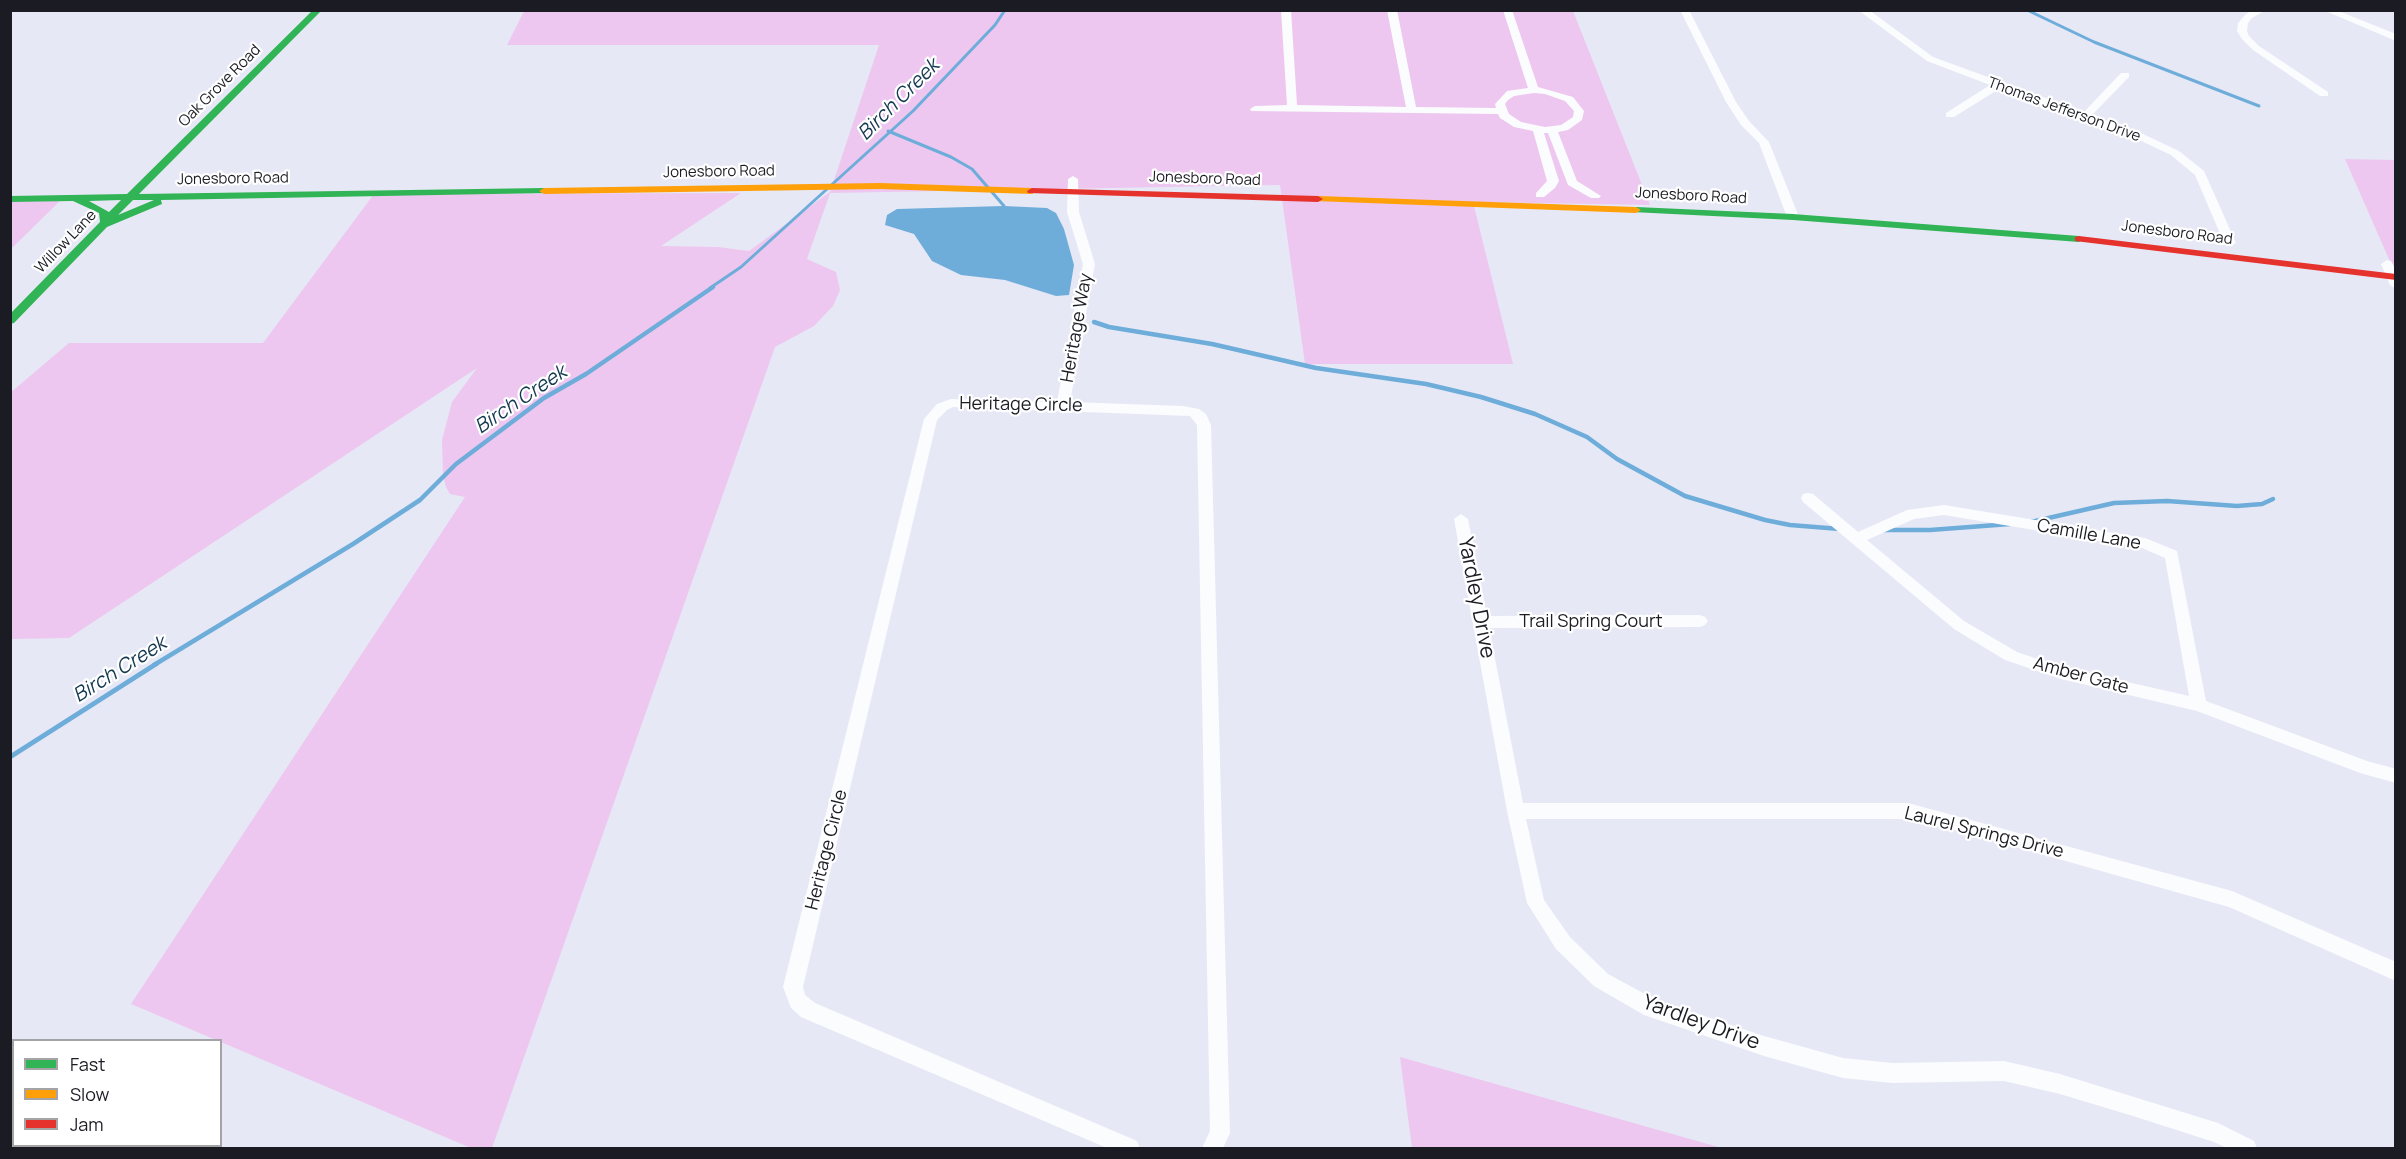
<!DOCTYPE html>
<style>
body{margin:0}
#map{position:relative;width:2406px;height:1159px;overflow:hidden;background:#e7e8f6;font-family:Manrope,sans-serif}
canvas{display:block}
.frame{position:absolute;inset:0;border:12px solid #1b1b24;pointer-events:none}
.legend{position:absolute;left:12px;top:1039px;width:210px;height:108px;box-sizing:border-box;background:#fff;border:2px solid #a4a4a7;margin:0;padding:8px 10px;list-style:none;font-size:18px;color:#1b1b24}
.legend li{display:flex;align-items:center;gap:12px;height:30px}
.legend b{width:30px;border:2px solid #a4a4a7}
</style>
<div id="map">
<canvas width="2406" height="1159"></canvas>
<div class="frame"></div>
<ul class="legend">
<li><b style="height:8px;background:#30b455"></b>Fast</li>
<li><b style="height:8px;background:#ff9f0a"></b>Slow</li>
<li><b style="height:8px;background:#e5322d"></b>Jam</li>
</ul>
</div>
<script>
const g = document.querySelector('canvas').getContext('2d');
g.lineJoin = 'round';
function fillPath(path, color) { g.fillStyle = color; g.fill(path, 'evenodd'); }
const poly = rows => new Path2D(rows.map(r => 'M' + r).join(''));
function stroke(path, color, width, dash) { g.strokeStyle = color; g.lineWidth = width; g.lineCap = dash ? 'butt' : 'round'; g.setLineDash(dash || []); g.stroke(path); }
function write(font, color, halo, rows, align = 'center') {
  g.font = font + ' Manrope,sans-serif'; g.lineWidth = 4.5; g.setLineDash([]); g.textBaseline = 'middle'; g.strokeStyle = halo; g.fillStyle = color; for (const [text, x, y, turn = 0] of rows) {
    g.save(); g.translate(x, y); g.rotate((+turn || 0) * Math.PI / 180); g.textAlign = isNaN(turn) ? turn : align; if (halo) g.strokeText(text, 0, 0); g.fillText(text, 0, 0); g.restore();
  }
}
const green = poly([
 [524,11,1573,11,1650,205,1473,202,1513,364,1305,364,1280,185,830,193,807,259,836,272,840,290,833,306,814,326,775,347,492,1148,471,1148,131,1004,465,497,450,494,446,487,443,475,442,440,452,402,477,368,69,638,11,639,10,393,69,343,263,343,374,194,741,193,661,246,718,247,749,251,830,192,879,45,507,45],
 [2345,159,2395,160,2395,273],
 [11,197,64,197,11,249],
 [1400,1057,1722,1148,1412,1148]
]);
const water = poly([
 [1004,206,1047,208,1056,213,1064,229,1074,265,1069,295,1056,296,1005,280,961,275,932,261,914,234,885,225,887,215,897,209]
]);
const streamFar2 = poly([
 [2027,10,2094,42,2259,106],
 [888,131,951,157,972,169,1004,206],
 [710,288,741,267,913,111,995,25,1005,10]
]);
const streamFar1 = poly([
 [1094,322,1109,327,1212,344,1316,368,1426,384,1481,397,1535,414,1587,437,1617,459,1685,496,1765,520,1790,525,1840,529],
 [2031,522,2114,503,2167,501,2237,506,2262,504,2273,499],
 [1884,530,1930,530,2010,524],
 [154,665,353,544,420,500,456,464,544,398,586,374,713,287]
]);
const stream = poly([
 [10,757,156,664]
]);
const street = poly([
 [1281,10,1291,10,1297,105,1406,107,1387,10,1397,10,1416,107,1496,108,1495,104,1507,91,1528,88,1503,10,1512,10,1538,87,1573,97,1584,111,1582,120,1568,130,1558,132,1577,181,1601,196,1599,198,1591,198,1568,185,1548,133,1544,133,1559,181,1555,188,1544,197,1536,197,1536,193,1547,181,1533,131,1514,127,1500,118,1498,114,1251,111,1250,109,1255,106,1287,105,1281,10],
 [1534,93,1545,94,1565,101,1574,111,1573,117,1561,125,1545,127,1521,122,1509,114,1505,104,1508,100,1514,96,1534,93],
 [1680,10,1689,10,1736,102,1749,121,1769,142,1799,217,1797,219,1793,220,1787,217,1759,143,1741,125,1726,102,1680,10],
 [1858,10,1869,10,1933,57,2084,112,2121,73,2129,73,2129,77,2092,115,2143,134,2179,151,2204,171,2236,243,2230,246,2224,243,2195,175,2171,155,2135,138,1999,89,1954,117,1946,117,1946,113,1990,85,1927,61,1858,10],
 [2253,10,2266,10,2252,18,2248,23,2247,31,2249,36,2259,46,2328,92,2328,96,2320,96,2253,50,2242,39,2237,31,2238,23,2246,14,2253,10],
 [2323,10,2336,10,2396,34,2396,41,2323,10],
 [1073,176,1078,179,1079,212,1095,264,1070,402,1183,406,1199,409,1206,414,1211,425,1230,1133,1223,1148,1202,1148,1210,1131,1197,425,1190,416,953,407,947,410,937,420,803,987,805,995,815,1003,1137,1141,1140,1148,1107,1148,801,1017,791,1008,783,987,924,419,937,404,951,399,1057,402,1083,264,1067,212,1068,179,1073,176],
 [2387,260,2391,261,2396,270,2396,289,2390,285,2381,264,2387,260],
 [1808,493,1813,494,1858,532,1907,510,1944,505,2145,538,2177,551,2206,701,2367,761,2396,769,2396,783,2360,773,2197,711,2061,679,2005,660,1954,629,1803,502,1801,498,1803,494,1808,493],
 [1944,515,2142,548,2165,558,2189,696,2061,667,2017,652,1964,621,1867,540,1914,519,1944,515],
 [1461,514,1468,519,1487,616,1700,615,1705,617,1708,621,1705,625,1700,627,1489,628,1523,803,1908,803,2232,891,2396,962,2396,981,2229,907,1959,831,1908,819,1526,819,1544,900,1570,937,1608,974,1656,1000,1764,1036,1843,1058,1892,1063,2004,1061,2060,1074,2218,1123,2254,1141,2257,1148,2227,1148,2214,1142,2133,1116,2060,1094,2004,1081,1892,1083,1843,1078,1764,1056,1644,1015,1594,986,1556,949,1527,903,1507,811,1454,519,1461,514]
]);
const fast = poly([
 [313,10,322,10,139,194,544,188,548,189,548,193,161,200,162,204,107,227,14,323,10,324,10,314,100,222,99,213,73,201,10,202,10,196,127,194,313,10],
 [121,200,109,212,89,201,121,200],
 [133,200,154,200,118,215,133,200],
 [1636,207,1793,214,2079,236,2084,239,2079,242,1793,220,1632,212,1631,210,1636,207]
]);
const slow = poly([
 [880,183,1032,188,1037,191,1032,194,880,189,544,194,539,191,544,188,880,183],
 [1318,196,1636,207,1641,210,1636,213,1314,201,1313,199,1318,196]
]);
const jam = poly([
 [1032,188,1318,196,1323,199,1318,202,1028,193,1027,191,1032,188],
 [2079,236,2396,274,2396,280,2075,241,2075,237,2079,236]
]);
const farStreetnames = [
 ["Oak Grove Road",220,86,-45],
 ["Thomas Jefferson Drive",2064,110,20],
 ["Jonesboro Road",719,172,-1],
 ["Jonesboro Road",233,179,-1],
 ["Jonesboro Road",1205,179,2],
 ["Jonesboro Road",1691,196,3],
 ["Jonesboro Road",2177,233,7],
 ["Willow Lane",66,242,-46]
];
const streetNames = [
 ["Heritage Way",1077,328,-80],
 ["Heritage Circle",1021,405,1],
 ["Camille Lane",2089,535,10],
 ["Trail Spring Court",1591,622],
 ["Amber Gate",2081,676,15],
 ["Laurel Springs Drive",1984,833,14],
 ["Heritage Circle",827,850,-76]
];
const waterNames = [
 ["Birch Creek",899,100,-45],
 ["Birch Creek",521,400,-34],
 ["Birch Creek",120,670,-32]
];
const nearStreetnames = [
 ["Yardley Drive",1476,598,79],
 ["Yardley Drive",1701,1023,20]
];
fillPath(green, '#edc7ef');
fillPath(water, '#6eadd9');
stroke(streamFar2, '#6eadd9', 3);
stroke(streamFar1, '#6eadd9', 4.5);
stroke(stream, '#6eadd9', 5);
fillPath(street, '#fbfcfe');
fillPath(fast, '#30b455');
fillPath(slow, '#ff9f0a');
fillPath(jam, '#e5322d');
write('15px', '#1b1b24', '#fff', farStreetnames);
write('18px', '#1b1b24', '#fff', streetNames);
write('italic 20px', '#133951', '#fff', waterNames);
write('21px', '#1b1b24', '#fff', nearStreetnames);
</script>
